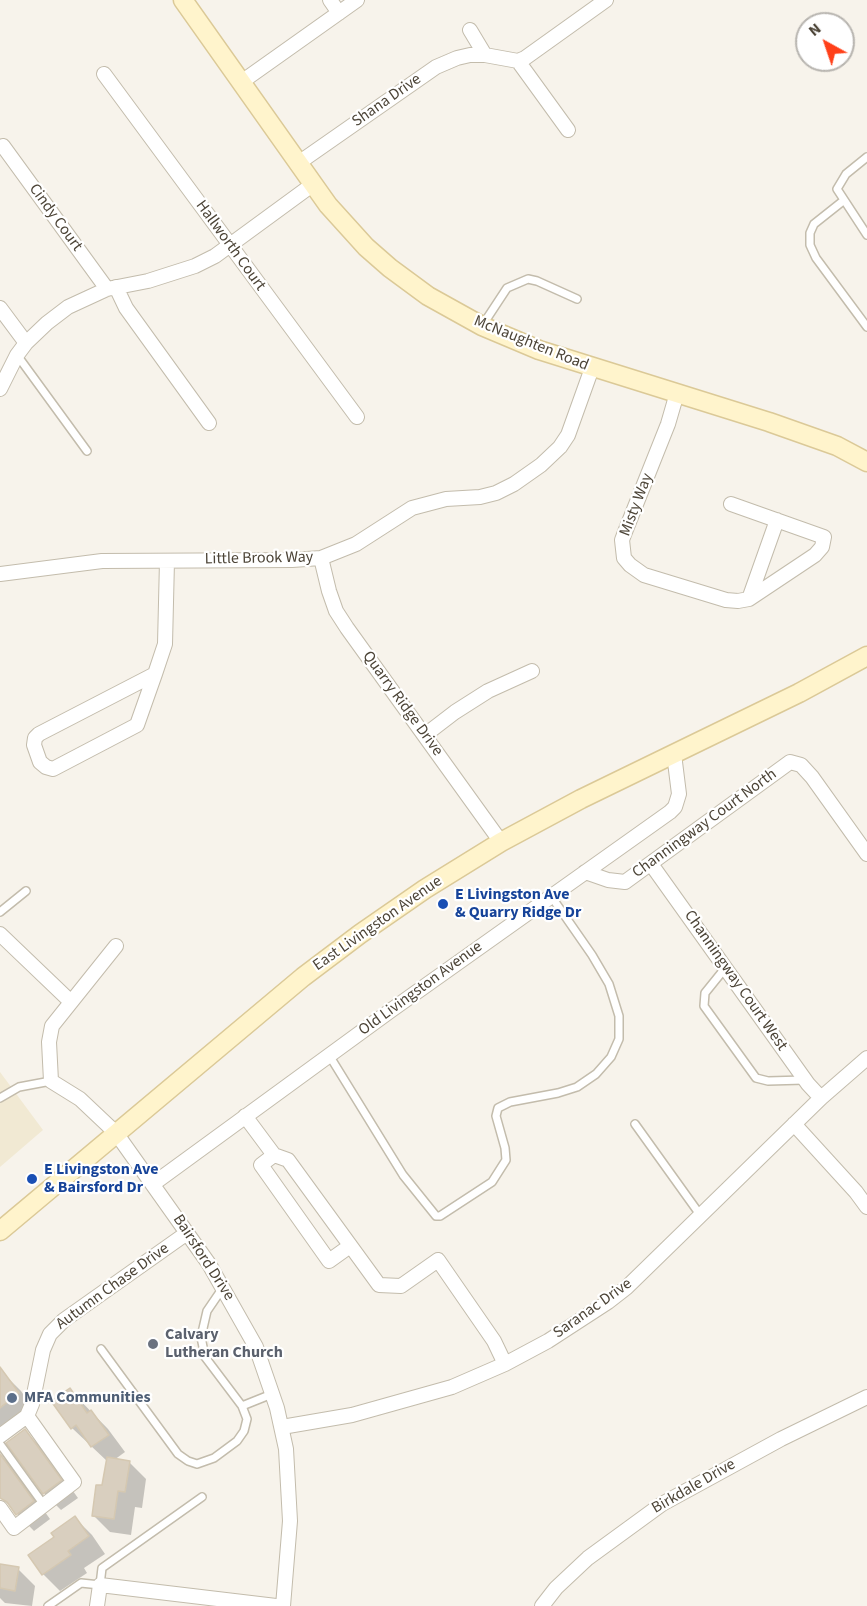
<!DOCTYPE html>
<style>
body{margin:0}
#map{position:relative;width:867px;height:1606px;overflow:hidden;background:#f7f3eb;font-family:"Source Sans 3",sans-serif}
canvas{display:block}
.north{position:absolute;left:795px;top:12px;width:60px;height:60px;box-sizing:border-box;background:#fff;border:2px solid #b7b4af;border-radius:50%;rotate:320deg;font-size:16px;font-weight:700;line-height:24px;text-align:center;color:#4c4437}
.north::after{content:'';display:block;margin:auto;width:21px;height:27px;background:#ff4019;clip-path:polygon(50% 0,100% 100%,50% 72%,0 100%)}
</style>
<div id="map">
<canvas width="867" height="1606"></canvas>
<div class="north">N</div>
</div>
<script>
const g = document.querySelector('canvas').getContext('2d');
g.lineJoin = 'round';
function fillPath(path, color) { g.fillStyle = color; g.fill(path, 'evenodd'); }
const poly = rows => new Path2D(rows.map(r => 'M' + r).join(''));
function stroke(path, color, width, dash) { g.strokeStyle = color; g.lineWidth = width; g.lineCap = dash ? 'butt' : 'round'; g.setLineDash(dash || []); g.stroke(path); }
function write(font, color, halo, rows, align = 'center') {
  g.font = font + ' "Source Sans 3",sans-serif'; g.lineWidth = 4.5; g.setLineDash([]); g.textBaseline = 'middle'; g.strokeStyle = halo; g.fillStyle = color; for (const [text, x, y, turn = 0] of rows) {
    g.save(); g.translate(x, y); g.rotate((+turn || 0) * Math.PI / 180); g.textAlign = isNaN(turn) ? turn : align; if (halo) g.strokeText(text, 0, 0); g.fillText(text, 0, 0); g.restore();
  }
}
const education = poly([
 [0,1072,43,1130,0,1167]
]);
const shadow = poly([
 [4,1374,21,1391,35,1411,12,1428,6,1423,0,1427,0,1377],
 [70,1390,108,1429,125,1452,114,1460,129,1462,146,1479,142,1508,135,1507,131,1535,110,1532,93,1515,104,1487,108,1462,72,1428],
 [25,1431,42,1448,78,1498,61,1510,44,1493,8,1443],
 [0,1454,12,1466,50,1519,34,1531,0,1496],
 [75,1518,92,1535,105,1554,84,1568,87,1573,60,1591,43,1574,30,1555,56,1538],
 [0,1566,18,1569,35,1586,32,1606,5,1603,0,1598]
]);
const building = poly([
 [0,1367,19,1393,0,1408,0,1367],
 [70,1388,87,1413,91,1410,109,1435,91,1447,76,1425,71,1429,51,1401,70,1388],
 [25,1429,62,1480,43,1494,6,1443,25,1429],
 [0,1454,34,1501,16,1515,7,1502,0,1498,0,1454],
 [107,1457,130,1461,125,1492,118,1491,114,1519,92,1516,96,1485,102,1485,107,1457],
 [75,1516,89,1536,68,1551,71,1555,42,1575,28,1555,54,1537,51,1533,75,1516],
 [0,1564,19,1567,15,1591,0,1588,0,1564]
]);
const lane = poly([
 [867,157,846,174,837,189,867,235],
 [843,201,814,224,810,233,810,245,816,258,867,327],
 [482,326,507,288,528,279,537,281,577,299],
 [17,355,87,451],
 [0,912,26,891],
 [726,967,705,993,704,1006,756,1078,768,1081,804,1080],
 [329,1055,403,1175,436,1216,440,1216,492,1182,506,1160,505,1148,496,1116,498,1108,510,1102,558,1093,577,1087,596,1074,611,1057,619,1039,619,1016,609,984,592,955,551,896],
 [0,1098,19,1087,51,1081],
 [635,1124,701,1216],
 [222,1289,207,1311,201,1337,205,1357,242,1406,272,1394],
 [101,1349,178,1454,188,1461,197,1464,214,1458,237,1441,244,1431,247,1419,242,1406],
 [0,1444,44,1505],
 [48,1606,81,1583,100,1585,102,1568,202,1497]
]);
const street = poly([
 [330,0,339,13],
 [470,30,485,55],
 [518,61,568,130],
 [104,74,357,417],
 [240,83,357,0],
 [3,146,107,289],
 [297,164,436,67,457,58,470,55,485,55,518,61,525,58,606,0],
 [116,287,126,308,209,423],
 [0,308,26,343],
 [0,389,17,355,26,343,47,323,68,307,107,289,148,281,195,266,215,256,312,185],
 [677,393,668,424,625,532,622,540,624,558,630,565,644,575,726,600,738,601,749,599,815,555,822,547,824,537,731,504],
 [321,558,329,591,336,611,347,628,501,842],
 [0,574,102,561,292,560,321,558,356,544,412,508,446,499,480,497,496,493,514,484,541,465,560,447,568,435,592,368],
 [749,599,777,520],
 [155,674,39,734,35,738,34,745,40,762,46,767,53,769,137,725,155,674,165,644,167,561],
 [425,735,455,712,488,691,532,671],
 [651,864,808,1084,821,1098],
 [585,872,608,880,625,882,790,762,801,765,812,777,867,854],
 [0,934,71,1002],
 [116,946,52,1026,49,1042,51,1081,80,1099,116,1133,209,1264,256,1347,277,1408,286,1449,290,1521,283,1606],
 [245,1116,274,1155,288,1160,379,1285,401,1286,438,1260,494,1341,505,1364],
 [794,1124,856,1192,867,1207],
 [274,1155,261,1165,329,1261,350,1246],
 [153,1184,390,1011,670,812,675,807,679,794,674,754],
 [282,1427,352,1415,452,1387,505,1364,548,1341,608,1302,626,1288,821,1098,867,1058],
 [0,1436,27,1416,32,1404,43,1350,50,1334,64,1320,187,1233],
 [0,1508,14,1528,74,1482,27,1416],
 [97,1606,100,1585,276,1606],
 [542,1606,556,1588,588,1558,662,1504,781,1439,867,1397]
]);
const secondary = poly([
 [183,0,328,205,366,247,390,268,428,296,482,326,539,350,769,422,837,446,867,462],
 [0,1231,303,977,360,934,425,889,501,842,581,799,799,693,867,656]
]);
const markers = [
 [443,904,6,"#1a4fb4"],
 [32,1179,6,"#1a4fb4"],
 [153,1344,6,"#6b7280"],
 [12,1398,6,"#5c6f8a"]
];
const streetNames = [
 ["Shana Drive",387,101,-35],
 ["Cindy Court",55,218,54],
 ["Hallworth Court",230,246,54],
 ["McNaughten Road",531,344,22],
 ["Misty Way",637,505,-69],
 ["Little Brook Way",259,559,-1],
 ["Quarry Ridge Drive",402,704,54],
 ["Channingway Court North",705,824,-36],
 ["East Livingston Avenue",378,924,-35],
 ["Channingway Court West",735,981,55],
 ["Old Livingston Avenue",421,989,-36],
 ["Bairsford Drive",203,1258,57],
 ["Autumn Chase Drive",113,1287,-36],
 ["Saranac Drive",593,1309,-35],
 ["Birkdale Drive",694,1487,-30]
];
const transitNames = [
 ["E Livingston Ave",455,895],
 ["& Quarry Ridge Dr",455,913],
 ["E Livingston Ave",44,1170],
 ["& Bairsford Dr",44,1188]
];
const worshipNames = [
 ["Calvary",165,1335],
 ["Lutheran Church",165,1353]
];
const serviceNames = [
 ["MFA Communities",24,1398]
];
fillPath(education, '#f1e9d3');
fillPath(shadow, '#0003');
fillPath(building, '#d9cfbf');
stroke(building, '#d5c8b1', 1.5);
stroke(lane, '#c3bcac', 10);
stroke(street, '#c3bcac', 16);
stroke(secondary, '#dbc997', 21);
stroke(lane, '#fff', 7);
stroke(street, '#fff', 14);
stroke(secondary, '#fff4cc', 18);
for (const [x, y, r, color] of markers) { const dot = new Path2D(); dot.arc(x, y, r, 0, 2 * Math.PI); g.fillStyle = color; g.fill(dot); stroke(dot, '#fff', 2); }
write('16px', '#4c4437', '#fff', streetNames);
write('bold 16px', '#164399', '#fff', transitNames, 'left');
write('bold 16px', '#5b616d', '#fff', worshipNames, 'left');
write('bold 16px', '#4e5e75', '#fff', serviceNames, 'left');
</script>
